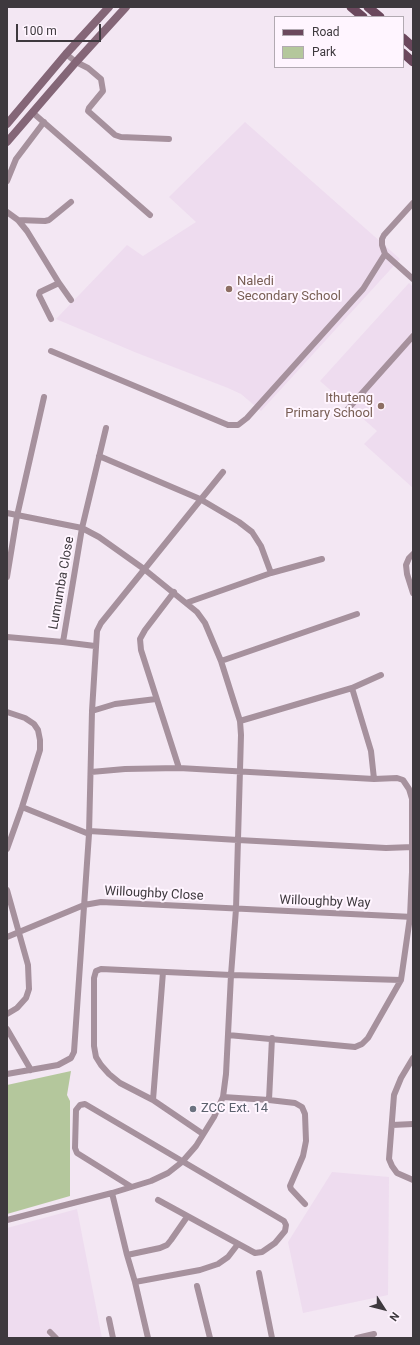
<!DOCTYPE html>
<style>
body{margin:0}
#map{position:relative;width:420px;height:1345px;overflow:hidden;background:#f3e7f3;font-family:Roboto,sans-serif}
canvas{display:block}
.frame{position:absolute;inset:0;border:8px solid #3e393e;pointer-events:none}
.legend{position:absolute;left:274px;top:16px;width:130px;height:52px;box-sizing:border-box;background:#fff5ff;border:1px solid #b2aab2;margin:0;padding:5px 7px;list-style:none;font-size:12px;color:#3e393e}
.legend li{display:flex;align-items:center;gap:8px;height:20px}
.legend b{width:20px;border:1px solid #b2aab2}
.north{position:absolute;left:364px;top:1289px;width:40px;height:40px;-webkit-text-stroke:3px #fff5ff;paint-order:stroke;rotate:126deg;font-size:11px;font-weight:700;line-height:16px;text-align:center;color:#3e393e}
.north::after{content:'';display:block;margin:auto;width:14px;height:18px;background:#3e393e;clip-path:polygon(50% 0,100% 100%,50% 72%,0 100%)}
.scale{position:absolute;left:16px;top:24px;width:85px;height:18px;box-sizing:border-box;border:2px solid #3e393e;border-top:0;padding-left:5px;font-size:12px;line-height:14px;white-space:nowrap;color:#3e393e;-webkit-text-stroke:3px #fff5ff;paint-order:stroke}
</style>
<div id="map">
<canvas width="420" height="1345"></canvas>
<div class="frame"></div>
<ul class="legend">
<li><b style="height:5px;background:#6b485d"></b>Road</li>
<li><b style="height:11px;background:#b4c79c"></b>Park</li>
</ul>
<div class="north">N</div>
<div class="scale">100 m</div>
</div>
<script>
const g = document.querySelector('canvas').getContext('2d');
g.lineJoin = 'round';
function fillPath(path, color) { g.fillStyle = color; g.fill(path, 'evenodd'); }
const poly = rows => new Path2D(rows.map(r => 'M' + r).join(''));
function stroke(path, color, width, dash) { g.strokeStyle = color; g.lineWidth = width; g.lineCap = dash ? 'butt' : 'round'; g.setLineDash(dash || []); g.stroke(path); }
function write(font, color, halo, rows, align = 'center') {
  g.font = font + ' Roboto,sans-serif'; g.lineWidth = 4; g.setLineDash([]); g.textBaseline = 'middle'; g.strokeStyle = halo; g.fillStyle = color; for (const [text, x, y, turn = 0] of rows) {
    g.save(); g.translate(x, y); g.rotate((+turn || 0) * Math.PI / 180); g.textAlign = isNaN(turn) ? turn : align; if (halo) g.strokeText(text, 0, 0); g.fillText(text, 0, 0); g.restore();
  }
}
const built = poly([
 [245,122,400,259,261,411,241,394,228,388,137,353,56,319,127,245,143,256,196,222,169,197],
 [409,283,413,287,413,488,364,444,377,431,320,381],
 [332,1172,389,1177,388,1295,303,1313,288,1242],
 [77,1209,102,1338,7,1338,7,1228]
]);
const green = poly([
 [71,1071,67,1095,70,1101,70,1196,7,1214,7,1085]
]);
const minor = poly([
 [66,54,76,62,88,68,101,79,103,91,89,108,88,111,115,135,121,137,169,139],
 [32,112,150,215],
 [7,181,16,159,44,122],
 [413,203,384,235,382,239,382,245,385,254,413,279],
 [7,212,18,220,27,231,59,283],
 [18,220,45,221,49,220,71,202],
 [51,319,39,295,40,292,59,283,71,300],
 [51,351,228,425,238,425,247,418,363,289,385,254],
 [347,410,413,336],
 [99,456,200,499,239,522,252,532,261,546,271,573],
 [7,513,82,528,99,537,144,569,197,612,205,623,221,661,240,721,241,735,236,909,231,975,226,1074,223,1097,214,1117,196,1146,182,1162,168,1173,151,1181,112,1193,7,1220],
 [413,554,409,558,406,565,407,574,413,593],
 [7,577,17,516,44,397],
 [174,592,145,630,140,639,141,650,179,768],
 [186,603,271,573,322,559],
 [7,637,63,642,95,646],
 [63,642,82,528,106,428],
 [221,661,357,614],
 [352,688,371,751,374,779],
 [92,711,115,704,156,699],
 [7,712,25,718,34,724,38,730,40,740,40,750,22,807,7,849],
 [240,721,352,688,381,675],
 [91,772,125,769,179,768,374,779,397,778,403,780,409,789,412,799,412,872,410,917,401,980,368,1038,362,1044,355,1047,228,1035],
 [22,807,89,834],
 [89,831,238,840,386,848,413,847],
 [7,890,28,965,29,989,26,998,17,1008,7,1014],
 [7,937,84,905,101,902,413,917],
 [163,972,153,1100,203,1134],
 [7,1029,31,1070],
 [413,1058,401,1078,394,1095,389,1159,392,1166,397,1173,413,1180],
 [7,1074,58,1065,71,1058,74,1052,89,834,92,711,97,631,101,623,223,472],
 [223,1097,269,1100,295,1103,302,1107,305,1114,306,1141,303,1156,290,1186,291,1189,305,1204],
 [153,1100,120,1083,109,1074,101,1065,96,1057,94,1046,94,978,96,971,101,969,231,975,401,980],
 [269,1100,272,1038],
 [392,1125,413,1124],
 [130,1186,77,1153,75,1148,76,1110,80,1105,85,1104,284,1221,286,1225,285,1231,275,1243,262,1252,255,1253,158,1200],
 [112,1193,127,1255,135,1282,148,1338],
 [127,1255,160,1248,167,1245,171,1240,187,1217],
 [259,1273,272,1338],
 [135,1282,200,1270,218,1264,228,1257,238,1244],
 [197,1286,210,1338],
 [109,1319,113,1338],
 [50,1332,56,1338],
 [357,1338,374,1334]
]);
const secondary = poly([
 [7,124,66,54,109,7],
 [7,142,76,62,126,7]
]);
const primary = poly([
 [351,7,363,17],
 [368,7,380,17],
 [403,38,413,47],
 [403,53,413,62]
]);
const markers = [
 [229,289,4,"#8d6e63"],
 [381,406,4,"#8d6e63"],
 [193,1109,4,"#6b7280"]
];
const educationNames = [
 ["Naledi",237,282],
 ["Secondary School",237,297],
 ["Ithuteng",373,399,"right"],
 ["Primary School",373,414,"right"]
];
const streetNames = [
 ["Lumumba Close",62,583,-80],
 ["Willoughby Close",154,894,3],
 ["Willoughby Way",325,902,2]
];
const worshipNames = [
 ["ZCC Ext. 14",201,1109]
];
fillPath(built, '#eedcef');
fillPath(green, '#b4c79c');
stroke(minor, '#a6919d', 6);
stroke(secondary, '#846677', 8);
stroke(primary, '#6b485d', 9);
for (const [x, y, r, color] of markers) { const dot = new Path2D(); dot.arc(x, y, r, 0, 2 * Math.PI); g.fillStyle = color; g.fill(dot); stroke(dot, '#fff5ff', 1.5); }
write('13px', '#785e54', '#fff5ff', educationNames, 'left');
write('13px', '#3e393e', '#fff5ff', streetNames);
write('13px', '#5b616d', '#fff5ff', worshipNames, 'left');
</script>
